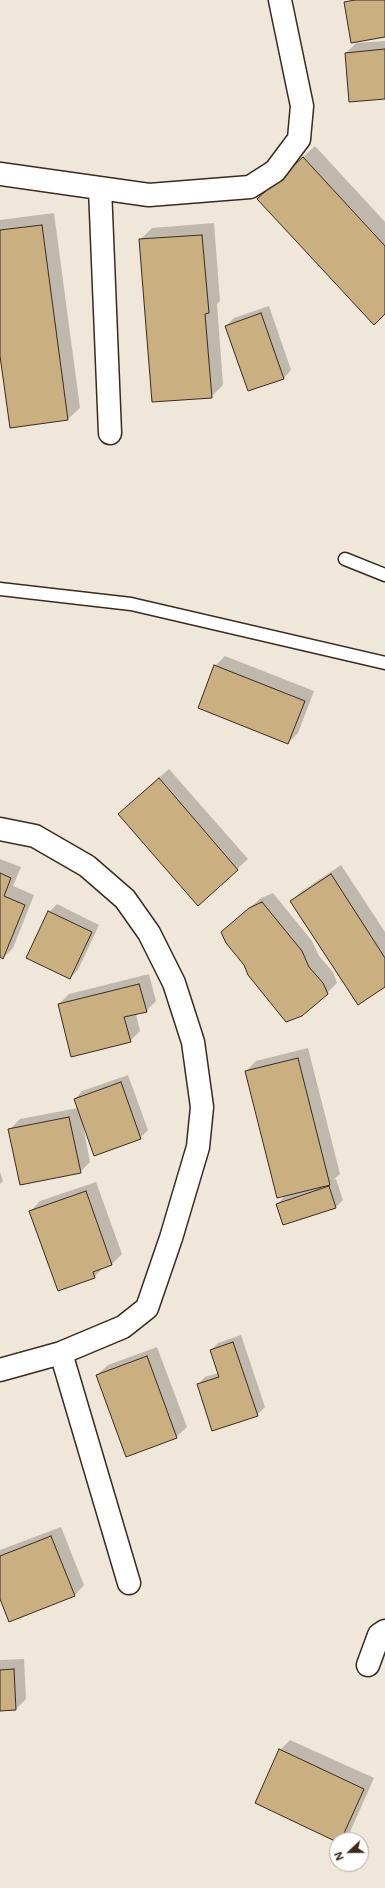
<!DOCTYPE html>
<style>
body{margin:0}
#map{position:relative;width:385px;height:1888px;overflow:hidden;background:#efe7d9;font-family:Mali,sans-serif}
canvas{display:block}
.north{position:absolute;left:329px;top:1832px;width:40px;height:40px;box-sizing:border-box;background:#fff;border:1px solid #b1aaa5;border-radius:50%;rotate:248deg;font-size:11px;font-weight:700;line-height:16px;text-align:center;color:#3b2a1e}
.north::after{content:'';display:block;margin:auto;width:14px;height:18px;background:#3b2a1e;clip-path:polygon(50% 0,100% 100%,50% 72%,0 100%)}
</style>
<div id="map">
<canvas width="385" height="1888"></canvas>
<div class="north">N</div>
</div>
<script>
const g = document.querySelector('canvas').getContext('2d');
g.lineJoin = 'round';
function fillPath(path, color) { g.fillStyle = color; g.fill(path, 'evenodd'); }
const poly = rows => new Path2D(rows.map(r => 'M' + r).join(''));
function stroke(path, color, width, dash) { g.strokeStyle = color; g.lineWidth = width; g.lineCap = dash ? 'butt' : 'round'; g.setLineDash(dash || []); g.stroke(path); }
const shadow = poly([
 [385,41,385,98,350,101,346,53,356,43],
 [315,146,385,222,385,313,270,188],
 [54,213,80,408,68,419,11,427,0,348,0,220],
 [214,223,220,301,217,304,223,385,211,397,140,240,152,228],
 [269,306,291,370,284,378,249,390,226,326,234,318],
 [225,656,314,691,298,733,288,743,215,666],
 [169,769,248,859,198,904,129,804],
 [0,859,21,867,13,886,34,895,13,948,3,958,0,956],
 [341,865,385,932,385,986,291,901,302,891],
 [273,893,312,941,319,956,333,972,337,983,327,993,245,965,222,932,261,898],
 [57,904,99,925,78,970,70,978,49,912],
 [149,974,156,1001,146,1011,136,1014,140,1031,130,1041,59,1004,69,994],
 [308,1048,340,1174,333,1180,336,1179,343,1200,336,1207,277,1204,286,1195,246,1071,256,1061],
 [128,1075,148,1130,140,1138,83,1126,90,1162,80,1172,10,1129,20,1119,78,1108,75,1099,82,1091],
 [0,1172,3,1181,0,1184],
 [96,1182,122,1254,112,1264,104,1267,94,1277,30,1212,40,1201],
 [241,1335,265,1407,257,1415,198,1385,205,1377,218,1373,211,1350,218,1343],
 [157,1347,187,1427,176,1437,97,1375,108,1365],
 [61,1527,84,1585,74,1596,0,1596,0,1550],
 [24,1659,26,1699,16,1709,0,1710,0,1660],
 [290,1740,374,1778,350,1832,341,1840,337,1840,280,1750]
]);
const building = poly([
 [355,0,385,0,385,37,351,43,344,2,355,0],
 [385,49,385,99,349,102,345,53,385,49],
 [303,157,385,246,385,314,374,325,257,199,303,157],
 [42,225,68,420,10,428,0,356,0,230,42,225],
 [202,235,209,313,205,314,212,398,152,402,139,239,202,235],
 [261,313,284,379,248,391,225,326,261,313],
 [214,665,305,701,288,744,198,708,214,665],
 [159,778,238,870,198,906,118,814,159,778],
 [0,873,11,878,4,896,25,905,3,959,0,957,0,873],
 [331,874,385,958,385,987,358,1005,290,901,331,874],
 [262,902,302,951,309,967,323,983,328,994,302,1016,286,1022,248,975,244,965,226,943,221,932,249,908,262,902],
 [48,911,92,932,70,979,26,958,48,911],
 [139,984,147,1012,124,1017,131,1042,71,1057,58,1004,139,984],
 [298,1058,330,1185,277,1198,245,1071,298,1058],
 [121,1082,141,1139,94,1156,74,1099,121,1082],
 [69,1117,81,1173,20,1185,8,1129,69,1117],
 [329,1186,336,1208,283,1225,276,1204,329,1186],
 [86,1191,112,1265,93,1272,95,1278,58,1291,29,1211,86,1191],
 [233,1342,258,1416,212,1431,197,1384,219,1377,210,1350,233,1342],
 [147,1356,177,1438,126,1457,96,1375,147,1356],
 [51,1536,75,1596,9,1622,0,1599,0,1556,51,1536],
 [14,1669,16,1710,0,1711,0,1670,14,1669],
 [279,1749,364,1789,341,1840,337,1840,337,1842,255,1803,279,1749]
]);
const lane = poly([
 [345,559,385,575],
 [0,589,131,604,385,663]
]);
const street = poly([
 [0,174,149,195,250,187,275,171,299,139,302,106,280,0],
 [100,188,110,433],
 [0,829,35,836,87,866,125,899,149,933,174,983,193,1042,202,1107,198,1147,171,1238,147,1308,123,1327,61,1353,0,1370],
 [61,1353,129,1583],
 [368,1665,379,1635,385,1631]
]);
fillPath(shadow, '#0003');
fillPath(building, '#caaf80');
stroke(building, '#3b2a1e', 1);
stroke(lane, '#3b2a1e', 15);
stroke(street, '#3b2a1e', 25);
stroke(lane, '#fff', 12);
stroke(street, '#fff', 22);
</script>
